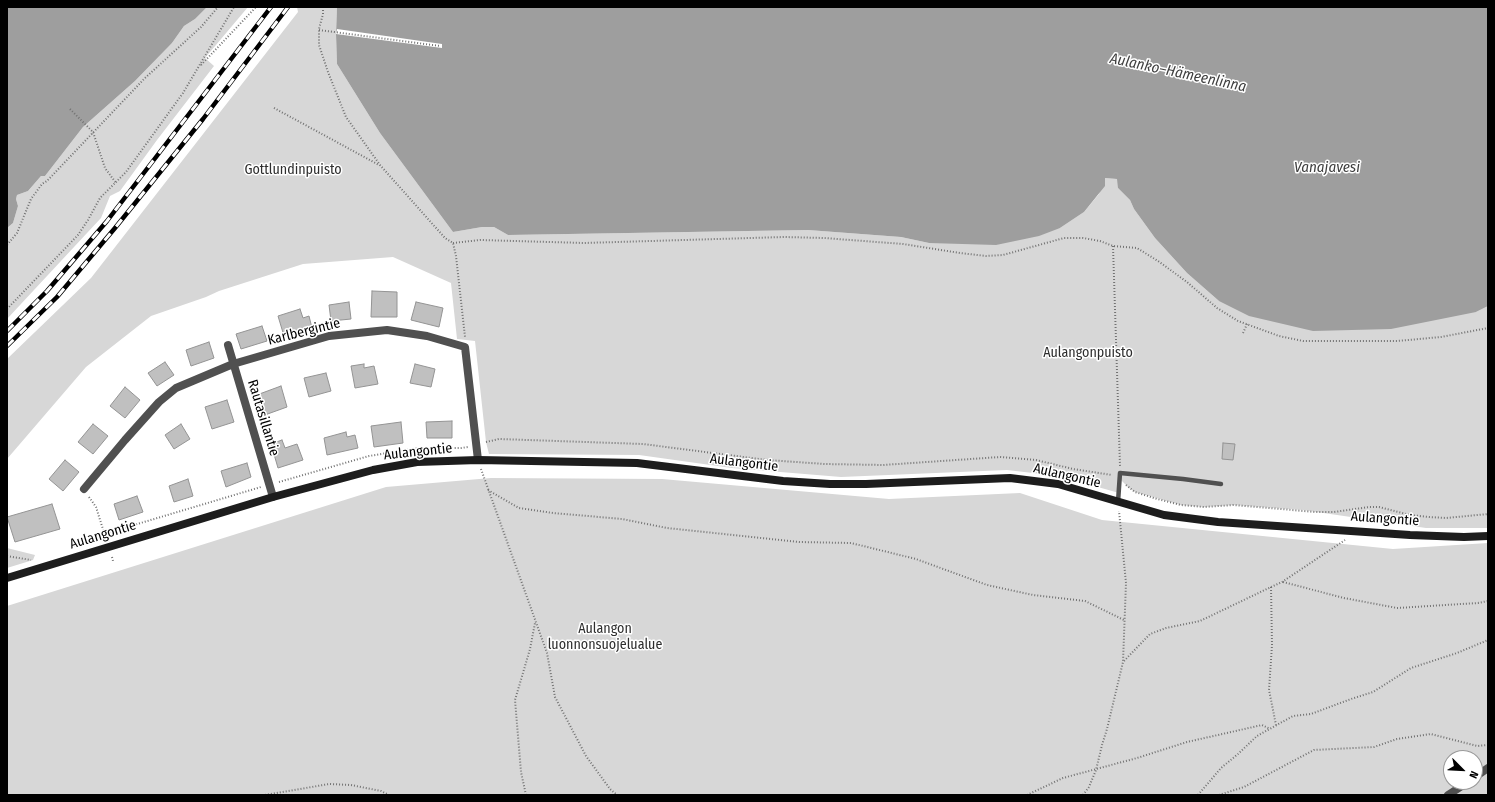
<!DOCTYPE html>
<meta charset="utf-8">
<style>
body{margin:0}
#map{position:relative;width:1495px;height:802px;overflow:hidden;background:#fff;font-family:"Fira Sans Condensed",sans-serif}
canvas{display:block}
.frame{position:absolute;inset:0;border:8px solid #000;pointer-events:none}
.north{position:absolute;left:1443px;top:750px;width:40px;height:40px;box-sizing:border-box;background:#fff;border:1px solid #999;border-radius:50%;rotate:114deg;font-size:11px;font-weight:700;line-height:16px;text-align:center;color:#000}
.north::after{content:'';display:block;margin:auto;width:14px;height:18px;background:#000;clip-path:polygon(50% 0,100% 100%,50% 72%,0 100%)}
</style>
<div id="map">
<canvas width="1495" height="802"></canvas>
<div class="frame"></div>
<div class="north">N</div>
</div>
<script>
const g = document.querySelector('canvas').getContext('2d');
g.lineJoin = 'round';
function fillPath(path, color) { g.fillStyle = color; g.fill(path, 'evenodd'); }
const poly = rows => new Path2D(rows.map(r => 'M' + r).join(''));
function stroke(path, color, width, dash) { g.strokeStyle = color; g.lineWidth = width; g.lineCap = dash ? 'butt' : 'round'; g.setLineDash(dash || []); g.stroke(path); }
function write(font, color, halo, rows, align = 'center') {
  g.font = font + ' "Fira Sans Condensed",sans-serif'; g.lineWidth = 3; g.setLineDash([]); g.textBaseline = 'middle'; g.strokeStyle = halo; g.fillStyle = color; for (const [text, x, y, turn = 0] of rows) {
    g.save(); g.translate(x, y); g.rotate((+turn || 0) * Math.PI / 180); g.textAlign = isNaN(turn) ? turn : align; if (halo) g.strokeText(text, 0, 0); g.fillText(text, 0, 0); g.restore();
  }
}
const green = poly([
 [207,7,248,7,205,58,214,66,157,140,120,191,110,196,101,218,7,319,7,228,13,223,18,206,16,199,17,195,28,191,41,176,45,176,83,127,135,81,172,43,184,26,195,19],
 [297,7,337,7,336,34,337,64,380,133,453,232,482,227,494,227,508,235,808,230,901,237,929,243,1060,228,1084,212,1099,194,1105,178,1118,179,1118,188,1130,200,1134,209,1155,238,1187,273,1219,301,1476,312,1488,306,1488,528,1426,528,1303,510,1234,505,1204,507,1181,505,1135,492,1129,488,1120,479,1119,493,1059,476,1007,470,841,477,732,468,639,455,489,454,486,442,475,341,457,339,451,283,393,257,303,264,219,291,206,297,151,316,86,367,7,459,7,359,91,278,298,12],
 [491,478,662,479,889,499,1020,493,1102,520,1393,549,1488,543,1488,795,7,795,7,606,386,487],
 [1451,758,1475,758,1475,782,1451,782],
 [7,548,35,555,33,560,7,568]
]);
const water = poly([
 [7,7,207,7,195,19,184,26,172,43,135,81,83,127,45,176,41,176,28,191,17,195,16,199,18,206,13,223,7,228],
 [337,7,1488,7,1488,306,1476,312,1391,329,1313,331,1249,316,1219,301,1187,273,1155,238,1134,209,1130,200,1118,188,1117,179,1105,178,1105,186,1084,212,1060,228,1039,236,996,245,929,243,901,237,808,230,508,235,494,227,482,227,453,232,380,133,337,64,336,34]
]);
const pier = poly([
 [337,29,442,44,442,48,336,34]
]);
const building = poly([
 [372,291,397,292,397,317,371,317,372,291],
 [349,302,351,319,331,321,329,305,349,302],
 [416,302,443,308,439,327,411,320,416,302],
 [300,309,303,318,309,316,312,328,284,336,278,316,300,309],
 [262,326,267,341,241,349,236,334,262,326],
 [209,342,214,358,191,366,186,350,209,342],
 [165,362,174,375,157,386,148,373,165,362],
 [364,364,364,368,374,366,378,384,355,388,351,366,364,364],
 [415,364,435,369,431,387,410,383,415,364],
 [326,373,331,391,309,397,304,378,326,373],
 [281,386,287,407,262,416,254,396,281,386],
 [125,387,140,400,125,418,110,406,125,387],
 [227,400,234,422,212,429,205,407,227,400],
 [452,421,452,438,427,438,426,422,452,421],
 [401,422,403,443,374,447,371,426,401,422],
 [93,424,108,436,93,454,78,442,93,424],
 [181,424,190,439,174,449,165,435,181,424],
 [346,432,347,437,355,435,358,448,327,455,324,438,346,432],
 [282,440,285,448,297,444,303,460,278,468,271,444,282,440],
 [1223,443,1235,444,1233,460,1222,459,1223,443],
 [65,460,79,472,63,491,49,479,65,460],
 [247,463,251,477,226,487,221,471,247,463],
 [188,479,193,496,174,502,169,486,188,479],
 [137,496,143,512,119,520,114,504,137,496],
 [52,504,60,529,15,542,7,517,52,504]
]);
const path = poly([
 [323,7,323,14,319,29,319,45,328,72,346,117,380,165,445,238,453,243,456,256,465,337],
 [319,30,440,46],
 [201,65,256,7],
 [274,108,379,165],
 [70,109,93,132,105,168,116,183],
 [453,243,480,240,584,243,784,237,824,238,903,244,960,253,986,256,1003,255,1064,238,1083,238,1100,241,1113,246,1137,248,1158,261,1187,282,1217,308,1238,321,1279,336,1303,341,1397,341,1441,337,1488,328],
 [7,245,17,233,31,199,42,184,47,181,145,78,201,27,218,7],
 [1113,246,1120,466],
 [7,309,78,235,88,220,100,198,126,172,183,93,234,7],
 [1243,333,1247,324],
 [486,442,499,439,643,444,767,460,825,464,883,465,1000,457,1036,460,1073,469,1112,475],
 [481,469,547,653,555,697,586,756,610,789,617,795],
 [279,482,369,456,419,448,461,448,468,447],
 [1126,485,1135,492,1157,499,1181,505,1204,507,1234,505,1315,512,1334,512,1369,507,1379,507,1410,515,1429,517,1446,518,1488,514],
 [488,490,519,508,553,513,622,519,667,528,799,542,851,543,916,559,987,585,1033,595,1085,601,1124,620],
 [89,497,96,507,106,539],
 [71,547,104,534,261,487],
 [7,556,31,560],
 [112,557,113,561],
 [1283,582,1344,598,1397,608,1478,603,1488,601],
 [1271,587,1272,645,1269,690,1276,725],
 [1124,661,1150,634,1166,628,1200,621,1271,587,1282,582,1345,540],
 [265,795,329,784,351,785,381,791,389,795],
 [526,795,521,772,515,700,530,649,535,623],
 [1027,795,1063,778,1137,758,1187,742,1262,725,1270,729],
 [1083,795,1089,787,1096,770,1102,745,1107,729,1123,662,1126,583,1119,511],
 [1198,795,1221,768,1238,754,1257,736,1293,716,1311,714,1351,699,1373,692,1411,668,1457,653,1488,640],
 [1219,795,1244,787,1314,750,1374,747,1397,739,1431,734,1477,746,1488,745]
]);
const lane = poly([
 [1118,502,1120,473,1183,479,1221,484]
]);
const street = poly([
 [228,345,273,497],
 [84,489,125,440,159,402,176,388,233,364,329,336,387,330,427,336,465,347,478,460],
 [1475,777,1488,768],
 [1448,795,1468,782]
]);
const secondary = poly([
 [7,578,273,497,373,470,417,462,478,460,637,463,783,481,830,484,866,484,1010,478,1058,484,1164,515,1218,522,1410,535,1464,537,1488,536]
]);
const rail = poly([
 [7,331,47,291,107,221,271,7],
 [7,346,57,297,115,228,203,119,288,7]
]);
const parkNames = [
 ["Gottlundinpuisto",293,170],
 ["Aulangonpuisto",1088,353],
 ["Aulangon",605,629],
 ["luonnonsuojelualue",605,645]
];
const streetNames = [
 ["Karlbergintie",304,332,-14],
 ["Rautasillantie",263,418,73],
 ["Aulangontie",418,452,-6],
 ["Aulangontie",744,463,7],
 ["Aulangontie",1067,476,13],
 ["Aulangontie",1385,519,4],
 ["Aulangontie",103,535,-17]
];
const waterNames = [
 ["Aulanko–Hämeenlinna",1178,73,12],
 ["Vanajavesi",1327,168]
];
fillPath(green, '#d7d7d7');
fillPath(water, '#9e9e9e');
fillPath(pier, '#fff');
fillPath(building, '#c0c0c0');
stroke(building, '#949494', 1);
stroke(path, '#727272', 2, [1, 2]);
stroke(lane, '#505050', 4.5);
stroke(street, '#505050', 8);
stroke(secondary, '#1d1d1d', 8);
stroke(rail, '#000', 4.5);
stroke(rail, '#fff', 3, [9]);
write('14px', '#2e2e2e', '#fff', parkNames);
write('14px', '#000', '#fff', streetNames);
write('italic 15px', '#3f3f3f', '#fff', waterNames);
</script>
